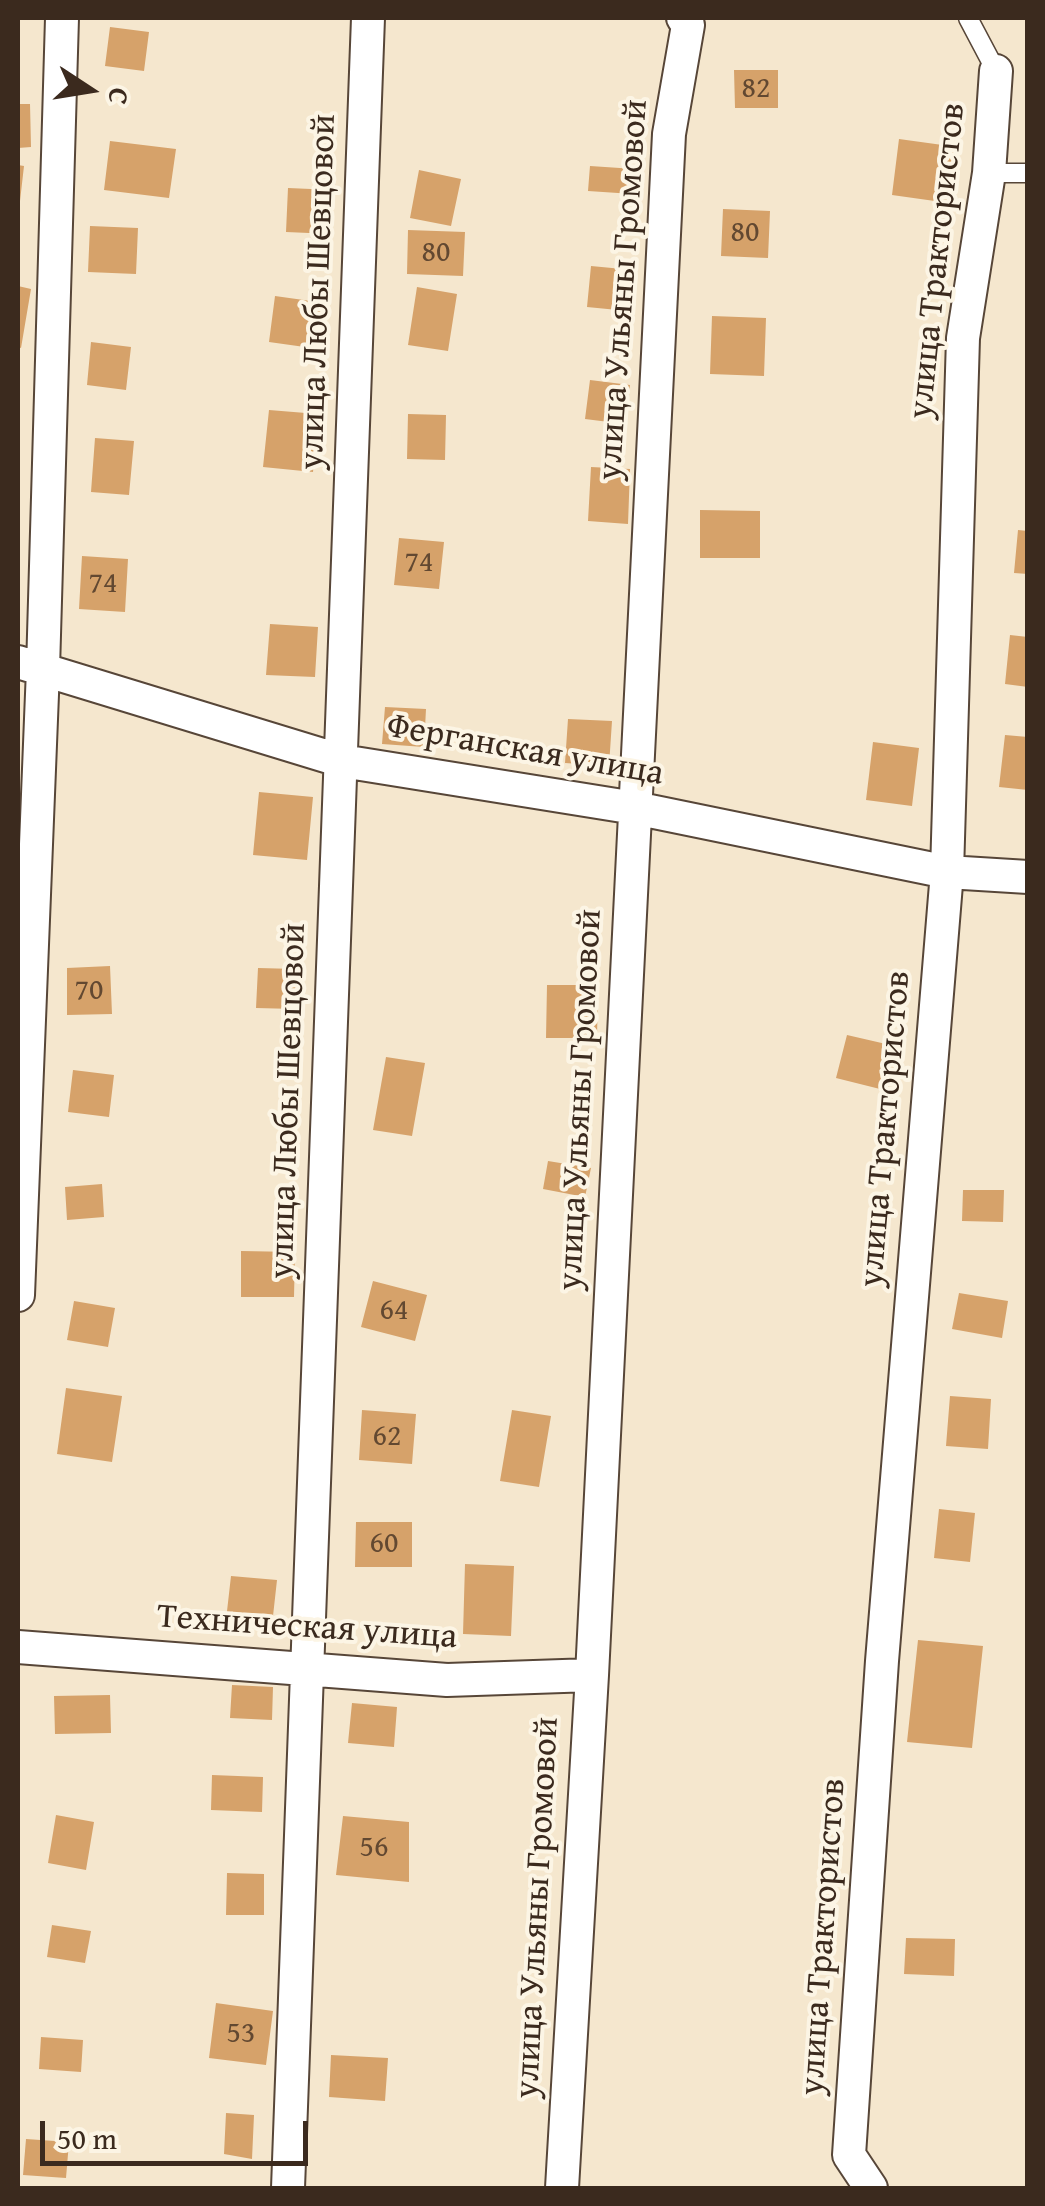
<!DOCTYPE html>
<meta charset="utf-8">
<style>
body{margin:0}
#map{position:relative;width:1045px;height:2206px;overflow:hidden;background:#f5e7ce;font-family:"Gentium Book Plus",serif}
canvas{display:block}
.frame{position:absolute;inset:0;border:20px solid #3b2a1e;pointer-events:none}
.north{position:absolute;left:40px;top:40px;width:100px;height:100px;-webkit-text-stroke:8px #fcf5e5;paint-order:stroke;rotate:102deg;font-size:28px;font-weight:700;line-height:40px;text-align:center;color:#3b2a1e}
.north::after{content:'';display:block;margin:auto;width:35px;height:45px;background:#3b2a1e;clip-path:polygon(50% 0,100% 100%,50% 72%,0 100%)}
.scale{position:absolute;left:40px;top:2121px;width:268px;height:45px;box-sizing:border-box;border:5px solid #3b2a1e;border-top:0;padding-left:12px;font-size:30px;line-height:35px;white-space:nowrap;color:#3b2a1e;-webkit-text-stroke:8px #fcf5e5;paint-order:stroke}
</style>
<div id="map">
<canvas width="1045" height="2206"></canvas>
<div class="frame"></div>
<div class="north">С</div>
<div class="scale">50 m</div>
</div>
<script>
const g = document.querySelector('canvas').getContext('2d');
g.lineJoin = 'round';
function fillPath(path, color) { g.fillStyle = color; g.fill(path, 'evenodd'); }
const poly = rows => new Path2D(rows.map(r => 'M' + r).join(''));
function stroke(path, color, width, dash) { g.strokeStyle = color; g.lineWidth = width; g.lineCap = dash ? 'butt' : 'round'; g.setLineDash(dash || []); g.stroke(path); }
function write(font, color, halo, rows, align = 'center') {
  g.font = font + ' "Gentium Book Plus",serif'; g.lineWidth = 8; g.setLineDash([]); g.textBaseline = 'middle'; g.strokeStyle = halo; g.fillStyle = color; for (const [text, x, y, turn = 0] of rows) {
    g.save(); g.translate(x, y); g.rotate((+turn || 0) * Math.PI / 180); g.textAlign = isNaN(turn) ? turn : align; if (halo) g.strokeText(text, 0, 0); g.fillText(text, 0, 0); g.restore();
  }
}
const building = poly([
 [110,27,149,32,144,71,105,66],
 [734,70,778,70,778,108,735,108],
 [18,104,30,104,31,147,18,148],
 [899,139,957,147,949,203,892,195],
 [110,141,176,149,169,198,104,190],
 [18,165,24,166,20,201,18,201],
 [590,166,635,169,633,194,588,191],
 [419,170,461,179,451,226,410,218],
 [288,188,334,190,332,234,286,232],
 [723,209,770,211,768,258,721,256],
 [90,226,138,228,136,274,88,272],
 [408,230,465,232,463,276,407,274],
 [591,266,633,270,628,311,587,307],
 [18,286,31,289,21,348,18,347],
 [417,287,457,294,448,351,408,345],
 [275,296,325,303,319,349,269,342],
 [712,316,766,318,764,376,710,374],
 [91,342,131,347,126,390,87,385],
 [590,380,630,385,625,424,585,419],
 [269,410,318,414,313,472,263,467],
 [408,414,446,415,445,460,407,459],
 [95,438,134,441,129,495,91,492],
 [591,467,630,469,628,524,588,521],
 [700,510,760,511,760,558,700,558],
 [1018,530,1028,531,1028,574,1014,573],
 [399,538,444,542,439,589,394,585],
 [82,556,128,559,125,612,79,609],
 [270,624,318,627,315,677,266,675],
 [1010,635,1028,637,1028,687,1005,684],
 [385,707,426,709,424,747,382,744],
 [568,719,612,721,609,766,565,763],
 [1005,735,1028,737,1028,790,999,787],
 [873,742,919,748,912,806,866,800],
 [259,792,313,797,307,860,253,855],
 [110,966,112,1014,67,1015,67,968],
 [258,968,296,969,295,1009,256,1008],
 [547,985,598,985,597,1038,546,1038],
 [847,1035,899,1047,888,1091,836,1078],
 [386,1057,425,1063,412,1136,373,1130],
 [73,1070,114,1075,109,1117,68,1112],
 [548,1161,591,1168,585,1197,543,1189],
 [102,1184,104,1217,67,1220,65,1187],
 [963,1190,1004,1190,1003,1222,962,1221],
 [241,1251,295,1252,294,1297,241,1297],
 [373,1281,427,1295,415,1341,361,1327],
 [959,1293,1008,1301,1002,1338,952,1329],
 [74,1301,115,1308,108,1347,67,1340],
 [66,1388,122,1396,112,1462,57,1454],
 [950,1396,991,1399,988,1449,946,1446],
 [362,1410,416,1414,412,1464,359,1460],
 [512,1410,551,1416,539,1487,500,1481],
 [939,1509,975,1513,970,1562,934,1558],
 [356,1522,412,1522,412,1567,355,1567],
 [465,1564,514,1566,511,1636,463,1634],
 [231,1576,277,1580,272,1625,226,1620],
 [918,1640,983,1646,972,1748,907,1742],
 [232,1685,273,1687,272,1720,230,1718],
 [110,1695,111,1733,55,1734,54,1696],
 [352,1703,397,1707,394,1747,348,1743],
 [212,1775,263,1777,262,1812,211,1810],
 [56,1815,94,1822,86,1870,48,1863],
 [343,1816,409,1822,409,1882,336,1875],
 [227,1873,264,1874,264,1915,226,1915],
 [52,1925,91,1931,85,1963,47,1957],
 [906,1938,955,1939,954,1976,904,1974],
 [216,2003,273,2011,266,2065,209,2058],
 [41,2037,83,2040,81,2072,39,2069],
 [331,2055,388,2058,385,2101,329,2097],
 [226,2113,254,2115,252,2159,224,2154],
 [26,2139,69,2142,66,2178,23,2175]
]);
const service = poly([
 [968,18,996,71],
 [989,173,1028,173]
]);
const minor = poly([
 [18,662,342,761,635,808,947,872,1028,877],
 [18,1295,43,669,62,18],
 [18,1647,447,1680,592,1675],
 [288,2188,368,18],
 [562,2188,592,1675,669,134,688,25,683,18],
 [871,2188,849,2155,882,1661,947,872,963,338,989,173,996,71]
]);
const numberNames = [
 ["82",756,89],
 ["80",745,233],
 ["80",436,253],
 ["74",419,563],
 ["74",103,584],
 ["70",89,991],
 ["64",394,1311],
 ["62",387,1437],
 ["60",384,1544],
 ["56",374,1848],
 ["53",241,2034]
];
const streetNames = [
 ["улица Трактористов",938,261,-84],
 ["улица Ульяны Громовой",624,290,-86],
 ["улица Любы Шевцовой",319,292,-88],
 ["Ферганская улица",525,751,10],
 ["улица Ульяны Громовой",581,1100,-87],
 ["улица Любы Шевцовой",289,1101,-88],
 ["улица Трактористов",886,1129,-85],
 ["Техническая улица",307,1628,4],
 ["улица Ульяны Громовой",538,1908,-87],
 ["улица Трактористов",824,1937,-86]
];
fillPath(building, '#d6a26a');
stroke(service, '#574638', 21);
stroke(minor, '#574638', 36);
stroke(service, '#fff', 18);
stroke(minor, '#fff', 32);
write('30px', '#624831', null, numberNames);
write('35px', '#3b2a1e', '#fcf5e5', streetNames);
</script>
